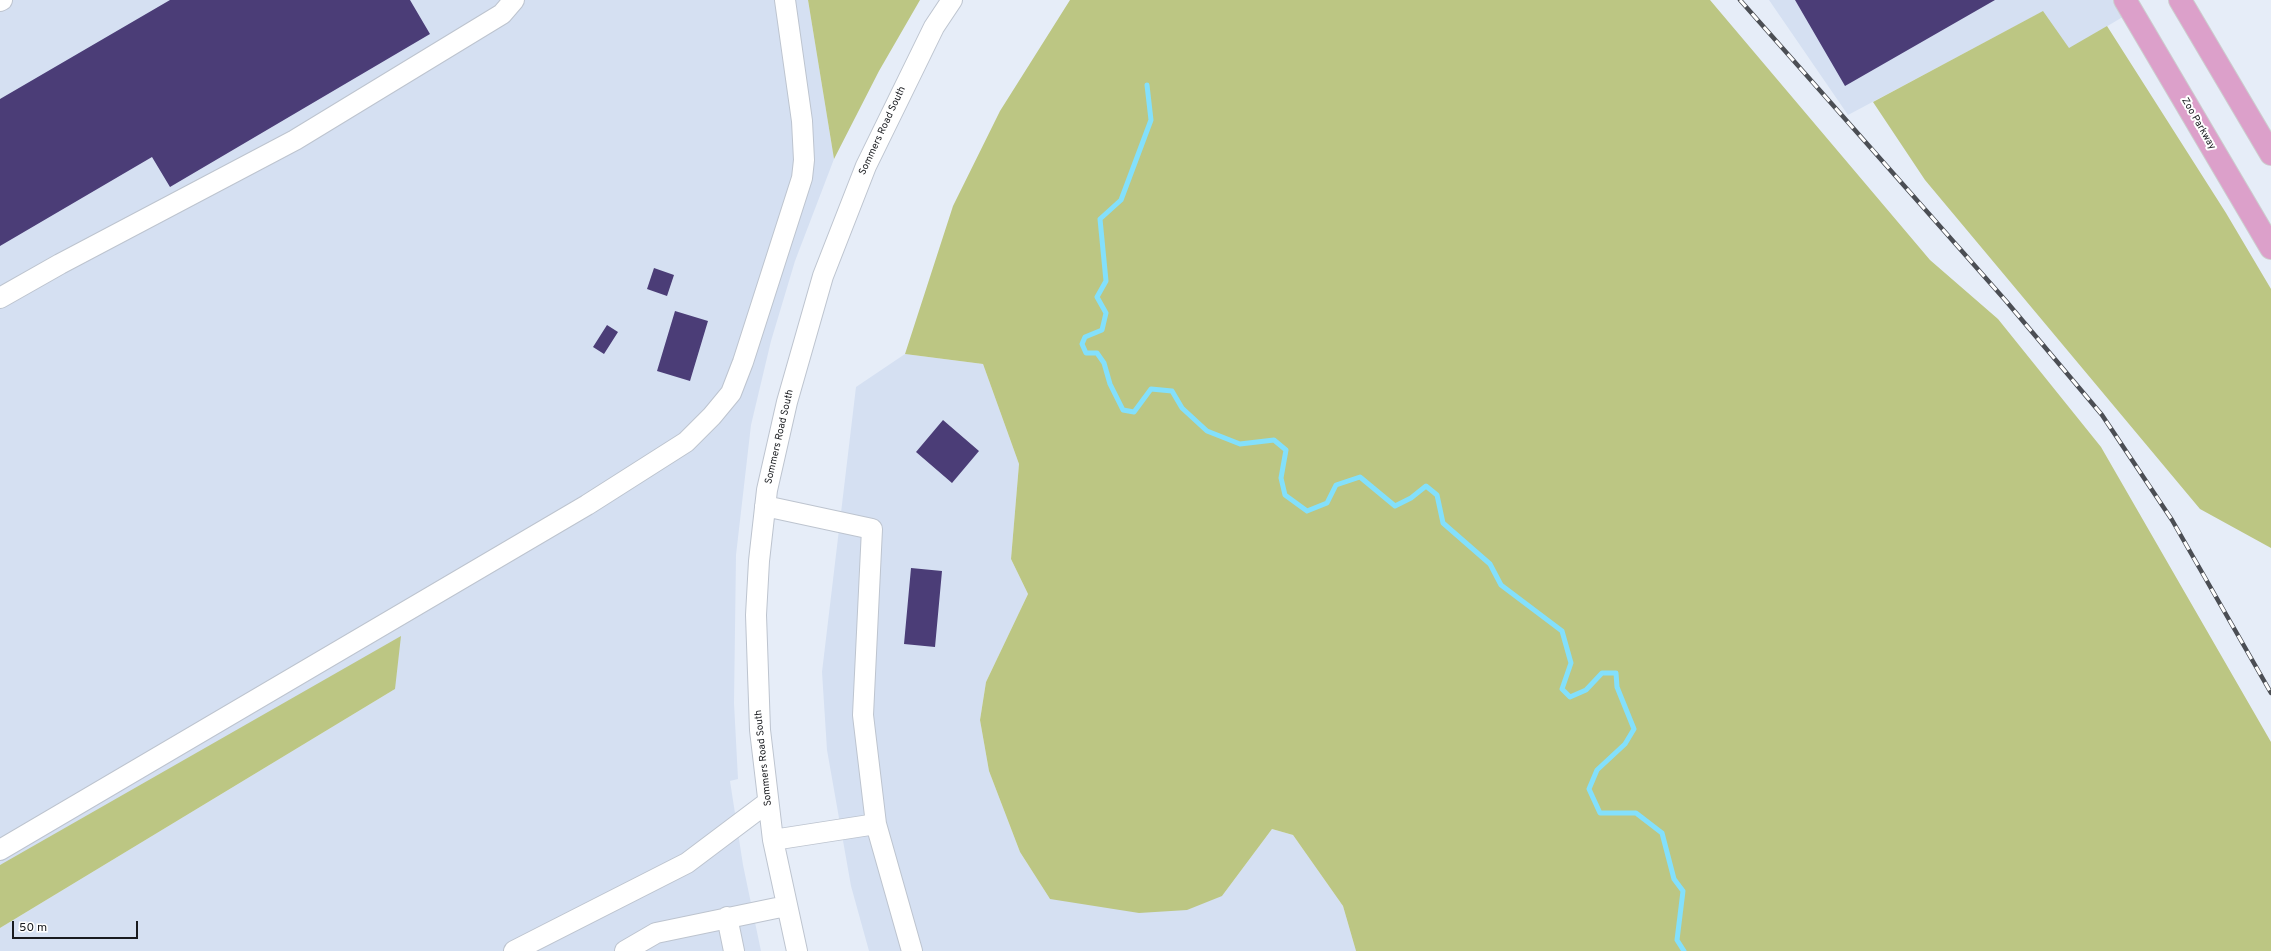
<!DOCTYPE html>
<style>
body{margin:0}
#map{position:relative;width:2271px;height:951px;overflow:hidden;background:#e6edf8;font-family:Overpass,sans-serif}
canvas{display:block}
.scale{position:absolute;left:12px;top:921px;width:126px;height:18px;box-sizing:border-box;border:2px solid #191b1f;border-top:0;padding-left:5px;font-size:12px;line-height:14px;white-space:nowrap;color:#191b1f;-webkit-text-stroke:3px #fff;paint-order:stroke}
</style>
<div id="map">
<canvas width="2271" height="951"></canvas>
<div class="scale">50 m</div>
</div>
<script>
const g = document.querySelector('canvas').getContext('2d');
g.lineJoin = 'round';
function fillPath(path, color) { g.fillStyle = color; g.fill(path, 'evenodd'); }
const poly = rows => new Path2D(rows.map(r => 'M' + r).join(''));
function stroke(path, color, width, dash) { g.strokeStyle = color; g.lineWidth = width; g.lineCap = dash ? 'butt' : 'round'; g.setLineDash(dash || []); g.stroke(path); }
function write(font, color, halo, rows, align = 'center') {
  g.font = font + ' Overpass,sans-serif'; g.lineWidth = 4; g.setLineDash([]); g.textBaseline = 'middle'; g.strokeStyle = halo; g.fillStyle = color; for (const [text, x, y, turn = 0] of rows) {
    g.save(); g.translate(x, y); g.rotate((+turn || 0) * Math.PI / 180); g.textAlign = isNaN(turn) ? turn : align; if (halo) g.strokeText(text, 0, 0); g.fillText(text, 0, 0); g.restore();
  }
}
const built = poly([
 [0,0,808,0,834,159,795,261,771,341,751,425,736,555,734,703,738,779,730,781,743,865,761,951,0,951,0,928,395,689,0,865],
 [1769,0,2117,0,2126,15,2069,49,2042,12,1848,115],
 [905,354,983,364,1019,464,1011,559,1028,594,986,682,980,720,989,771,1020,852,1050,899,1222,896,1272,829,1293,835,1343,906,1356,951,869,951,851,886,827,750,822,672,856,387]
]);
const green = poly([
 [808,0,920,0,879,71,834,159],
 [1070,0,1710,0,1930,260,1998,319,2101,447,2271,742,2271,951,1356,951,1343,906,1293,835,1272,829,1222,896,1187,910,1139,913,1050,899,1020,852,989,771,980,720,986,682,1028,594,1011,559,1019,464,983,364,905,354,953,206,1000,111],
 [2043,11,2069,48,2107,26,2226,213,2271,289,2271,548,2200,509,1925,180,1873,102],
 [401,636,395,689,0,928,0,865]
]);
const stream = poly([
 [1147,85,1151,120,1121,200,1100,219,1106,281,1097,297,1106,313,1102,330,1085,337,1082,344,1086,353,1097,353,1104,363,1110,384,1123,410,1134,412,1151,389,1172,391,1182,408,1207,431,1240,444,1274,440,1286,450,1281,478,1285,495,1307,511,1327,503,1336,485,1360,477,1395,506,1411,498,1426,486,1437,495,1443,523,1490,564,1501,585,1562,631,1571,663,1562,689,1570,697,1586,690,1602,673,1616,673,1617,687,1634,729,1625,744,1597,770,1589,789,1600,813,1636,813,1662,833,1674,879,1683,891,1677,940,1684,951]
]);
const building = poly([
 [170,0,410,0,430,34,170,187,152,157,0,246,0,99],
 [1795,0,1995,0,1845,86],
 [654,268,674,275,667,296,647,289],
 [675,311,708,321,690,381,657,371],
 [607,325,618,332,604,354,593,347],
 [943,420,979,451,952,483,916,452],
 [911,568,942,571,935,647,904,644]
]);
const minor = poly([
 [0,1,2,0],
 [0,298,60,264,295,140,502,14,514,0],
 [765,506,872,529,863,715,876,824,912,951],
 [773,840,876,824],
 [0,850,587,505,686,442,712,416,731,393,743,362,802,178,804,160,802,121,785,0],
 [727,917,734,951],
 [514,951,687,863,768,802],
 [625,951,656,933,786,906],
 [797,951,773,840,760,730,756,615,759,561,767,490,787,402,823,276,866,166,934,27,952,0]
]);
const major = poly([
 [2125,0,2271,248],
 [2180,0,2271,154]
]);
const rail = poly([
 [1740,0,2006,301,2102,415,2172,520,2271,693]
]);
const streetNames = [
 ["Zoo Parkway",2198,124,60],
 ["Sommers Road South",883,131,-65],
 ["Sommers Road South",780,437,-77],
 ["Sommers Road South",764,758,-96]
];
fillPath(built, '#d5e0f2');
fillPath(green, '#bcc683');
stroke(stream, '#83e0fc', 5);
fillPath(building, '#4b3d77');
stroke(minor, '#bdc4cf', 22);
stroke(major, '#cccdce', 24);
stroke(minor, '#fff', 20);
stroke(major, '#dca0ca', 22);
stroke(rail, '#4b4e54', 4.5);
stroke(rail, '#fff', 3, [9]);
write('10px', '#191b1f', '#fff', streetNames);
</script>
